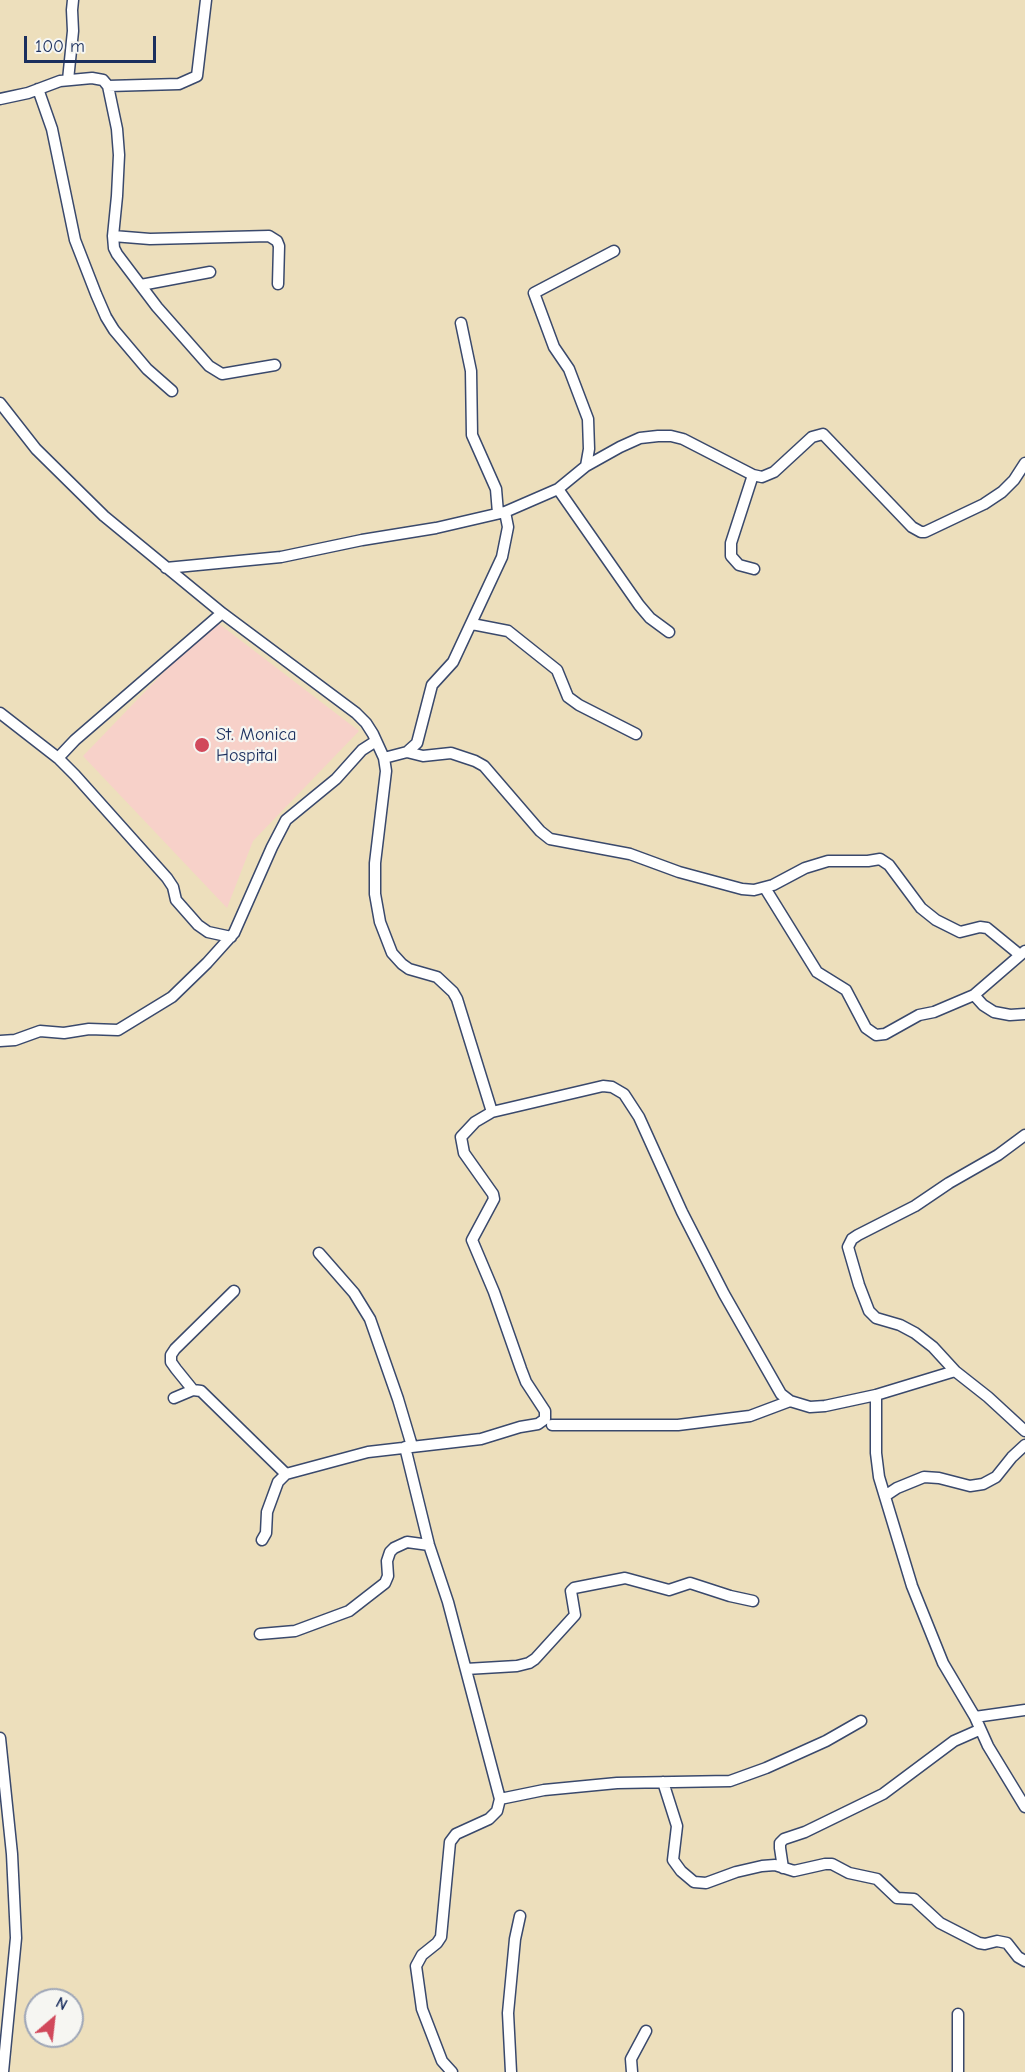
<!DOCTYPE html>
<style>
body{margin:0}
#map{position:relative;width:1025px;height:2072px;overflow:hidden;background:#eddfbc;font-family:"Comic Neue",sans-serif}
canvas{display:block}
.north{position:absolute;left:24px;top:1988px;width:60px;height:60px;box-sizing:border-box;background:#f6f6f2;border:2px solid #9ea6b7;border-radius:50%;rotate:28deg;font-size:16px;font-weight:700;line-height:24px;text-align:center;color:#1b2f5e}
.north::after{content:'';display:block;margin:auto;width:21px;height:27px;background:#d1495b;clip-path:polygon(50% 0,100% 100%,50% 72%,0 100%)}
.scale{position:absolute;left:24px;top:36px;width:132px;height:27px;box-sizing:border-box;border:3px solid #1b2f5e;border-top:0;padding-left:8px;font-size:18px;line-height:21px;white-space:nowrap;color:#1b2f5e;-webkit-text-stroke:4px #f6f6f2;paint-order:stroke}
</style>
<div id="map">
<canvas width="1025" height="2072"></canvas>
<div class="north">N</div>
<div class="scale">100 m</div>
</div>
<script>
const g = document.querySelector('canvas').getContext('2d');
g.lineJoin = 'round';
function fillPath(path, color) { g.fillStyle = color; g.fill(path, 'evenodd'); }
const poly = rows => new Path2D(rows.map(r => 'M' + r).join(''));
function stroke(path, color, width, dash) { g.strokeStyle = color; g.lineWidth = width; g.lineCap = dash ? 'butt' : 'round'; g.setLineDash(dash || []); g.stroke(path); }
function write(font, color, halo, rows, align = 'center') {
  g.font = font + ' "Comic Neue",sans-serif'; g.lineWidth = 4.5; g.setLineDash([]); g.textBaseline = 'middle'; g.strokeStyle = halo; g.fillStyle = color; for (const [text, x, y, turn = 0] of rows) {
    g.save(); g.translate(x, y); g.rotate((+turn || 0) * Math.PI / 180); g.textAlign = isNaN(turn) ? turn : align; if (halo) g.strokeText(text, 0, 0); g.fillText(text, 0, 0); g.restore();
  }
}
const built = poly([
 [214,620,359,731,253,841,227,908,83,756]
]);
const minor = poly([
 [68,80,73,31,72,10,73,0],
 [108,86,179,84,197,76,206,0],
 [38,89,52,129,75,240,96,294,106,317,114,330,147,369,172,391],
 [0,99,28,93,60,81,92,78,103,80,108,86,117,129,119,155,117,196,113,236,150,239,269,236,277,241,279,246,278,284],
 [113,236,114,248,117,254,157,307,209,366,222,374,275,365],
 [141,285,210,272],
 [461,323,471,371,472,435,496,489,498,513],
 [0,403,36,449,104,516,222,613,356,713,366,723,373,734,384,758,386,771,375,863,375,894,380,922,392,953,402,964,409,969,437,977,453,992,457,999,492,1112,603,1086,612,1087,624,1094,639,1117,682,1212,724,1294,781,1394,790,1401,810,1407,825,1406,876,1395,955,1371,988,1397,1025,1431],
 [586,466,589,449,588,419,569,369,554,347,534,293,614,251],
 [753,475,731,543,731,556,739,565,754,569],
 [558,489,639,605,650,618,669,632],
 [166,568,281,557,362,540,436,528,505,512,558,489,586,466,620,447,640,438,658,436,671,436,683,439,753,475,762,477,774,472,812,437,823,434,912,527,921,532,925,532,984,504,1002,492,1014,480,1025,463],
 [472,624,508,631,557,670,568,697,579,705,636,734],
 [0,713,58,758,75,775,167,878,173,887,176,900,198,925,208,932,231,937],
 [407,752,423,756,451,753,475,761,484,766,540,831,550,839,630,854,679,872,742,889,754,890,773,885,805,868,828,861,868,861,880,859,889,865,921,908,936,920,960,932,980,927,987,928,1020,955],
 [58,758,75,740,222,613],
 [384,758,407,752,417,743,432,685,453,662,502,557,508,527,505,512],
 [765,888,817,972,846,990,866,1028,876,1035,885,1034,919,1015,934,1012,974,995,1025,951],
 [974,995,983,1005,994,1012,1010,1015,1025,1014],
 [0,1041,15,1040,40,1031,64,1033,89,1029,118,1030,172,997,207,963,234,933,272,847,286,820,336,779,362,750,376,741],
 [319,1253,354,1293,370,1319,398,1399,412,1446],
 [955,1371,933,1347,915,1333,900,1325,876,1318,869,1311,859,1285,848,1247,852,1239,858,1235,915,1206,949,1183,998,1155,1025,1135],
 [193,1390,176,1369,171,1362,171,1355,175,1349,234,1291],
 [876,1395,876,1453,879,1477,912,1586,943,1663,975,1717,988,1746,1025,1807],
 [174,1398,193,1390,201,1391,286,1474],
 [552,1425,678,1425,750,1416,790,1401],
 [405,1447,429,1545,448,1602,500,1799,497,1811,489,1819,456,1834,450,1842,441,1937,437,1943,422,1955,416,1966,422,2009,442,2061,452,2072],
 [885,1496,897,1488,924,1477,939,1478,970,1486,983,1484,996,1477,1012,1457,1025,1445],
 [262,1540,266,1533,267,1512,278,1482,286,1474,368,1452,481,1439,520,1427,538,1424,545,1419,545,1411,526,1382,521,1369,494,1292,472,1240,494,1199,493,1194,464,1153,461,1137,475,1122,492,1112],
 [260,1634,295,1631,349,1611,385,1583,388,1576,387,1561,390,1552,394,1548,407,1542,429,1545],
 [466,1669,517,1666,529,1663,535,1659,575,1615,571,1591,574,1588,625,1578,669,1590,690,1583,730,1596,753,1601],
 [975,1717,1025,1710],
 [0,1738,12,1854,16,1938,3,2072],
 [663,1782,677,1826,673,1860,681,1871,694,1882,706,1883,736,1872,762,1866,775,1865,794,1871,825,1864,832,1864,849,1873,877,1879,897,1898,914,1899,940,1923,979,1943,985,1944,997,1941,1007,1943,1018,1957,1025,1961],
 [500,1799,544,1790,617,1783,730,1781,766,1768,826,1741,861,1721],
 [783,1868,780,1848,780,1843,784,1839,805,1832,883,1794,954,1741,979,1730],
 [958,2014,958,2072],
 [511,2072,508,2013,515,1939,520,1916],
 [632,2072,631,2059,646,2031]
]);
const markers = [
 [202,745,8,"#d1495b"]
];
const poiNames = [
 ["St. Monica",216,735],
 ["Hospital",216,756]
];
fillPath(built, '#f7d1c9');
stroke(minor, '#3a496c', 13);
stroke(minor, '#fff', 10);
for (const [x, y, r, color] of markers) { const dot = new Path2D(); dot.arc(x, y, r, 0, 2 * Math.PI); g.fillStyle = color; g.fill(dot); stroke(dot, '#f6f6f2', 2); }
write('18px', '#1b2f5e', '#f6f6f2', poiNames, 'left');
</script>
